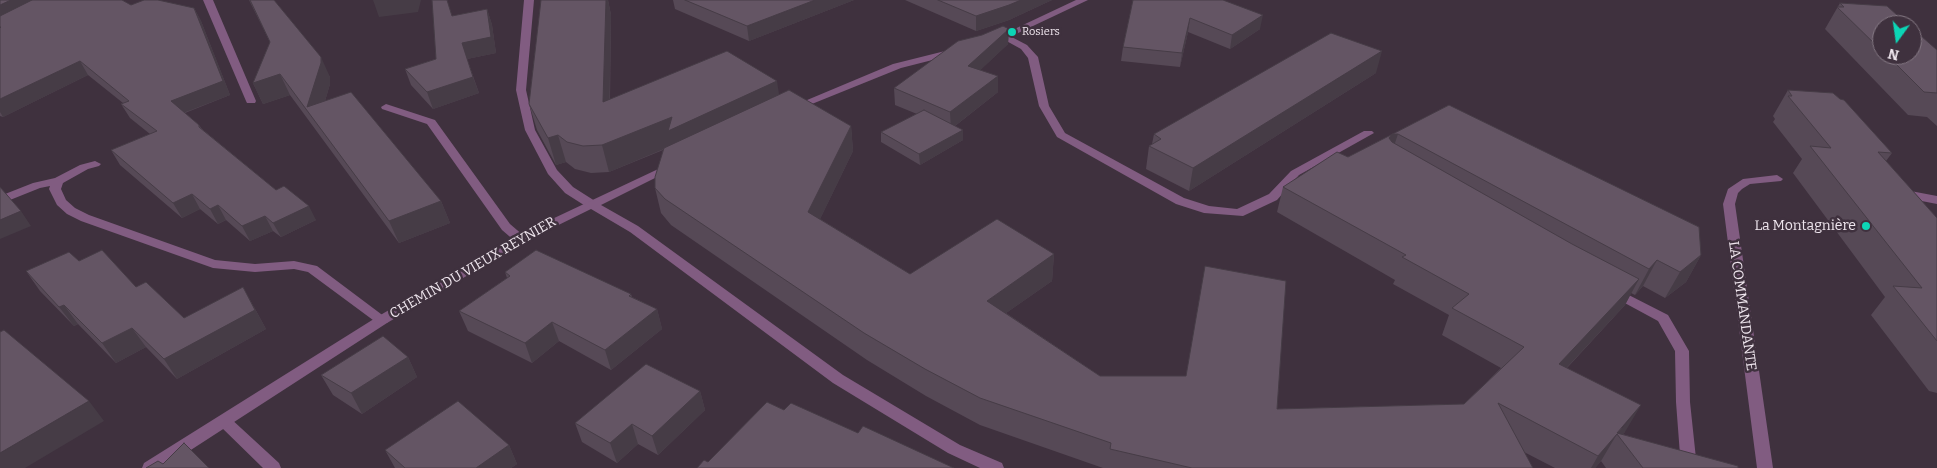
<!DOCTYPE html>
<meta charset="utf-8">
<style>
body{margin:0}
#map{position:relative;width:1937px;height:468px;overflow:hidden;background:#3f313e;font-family:Bitter,serif}
canvas{display:block}
.north{position:absolute;left:1872px;top:15px;width:50px;height:50px;box-sizing:border-box;background:#3f313e;border:1px solid #857984;border-radius:50%;rotate:194deg;font-size:14px;font-weight:700;line-height:20px;text-align:center;color:#efe6ee}
.north::after{content:'';display:block;margin:auto;width:18px;height:22px;background:#0cd5b5;clip-path:polygon(50% 0,100% 100%,50% 72%,0 100%)}
</style>
<div id="map">
<canvas width="1937" height="468"></canvas>
<div class="north">N</div>
</div>
<script>
const g = document.querySelector('canvas').getContext('2d');
g.lineJoin = 'round';
const poly = rows => new Path2D(rows.map(r => 'M' + r).join(''));
function fillPath(path, color) { g.fillStyle = color; g.fill(path, 'evenodd'); }
function stroke(path, color, width, dash) { g.strokeStyle = color; g.lineWidth = width; g.lineCap = dash ? 'butt' : 'round'; g.setLineDash(dash || []); g.stroke(path); }
function write(font, color, halo, rows, align = 'center') {
  g.font = font + ' Bitter,serif'; g.lineWidth = 5; g.setLineDash([]); g.textBaseline = 'middle'; g.strokeStyle = halo; g.fillStyle = color; for (const [text, x, y, turn = 0] of rows) {
    g.save(); g.translate(x, y); g.rotate((+turn || 0) * Math.PI / 180); g.textAlign = isNaN(turn) ? turn : align; if (halo) g.strokeText(text, 0, 0); g.fillText(text, 0, 0); g.restore();
  }
}
const service = poly([
 [203,0,213,0,256,101,255,103,247,103,246,101,203,0],
 [1004,33,1027,45,1038,57,1049,106,1065,133,1184,198,1209,206,1237,209,1269,194,1291,171,1364,131,1372,131,1374,133,1299,175,1277,200,1243,216,1204,213,1176,204,1057,137,1039,106,1028,58,1021,49,1001,38,999,36,1004,33],
 [386,104,435,120,510,224,524,236,526,239,524,242,516,242,502,230,427,124,382,109,381,107,386,104],
 [95,161,101,164,99,166,88,169,63,183,61,189,66,200,75,208,89,215,215,260,255,264,294,261,317,266,389,320,387,323,377,323,308,272,294,269,255,272,213,268,81,221,67,214,57,205,49,189,50,186,40,188,0,204,0,196,33,183,55,178,80,165,95,161],
 [1777,175,1783,179,1781,181,1750,184,1742,189,1738,193,1735,204,1773,468,1757,468,1723,204,1728,189,1743,179,1777,175],
 [1900,189,1937,196,1937,204,1896,196,1894,193,1896,190,1900,189],
 [1615,288,1668,315,1689,351,1690,402,1697,468,1681,468,1676,402,1675,351,1658,321,1610,295,1608,292,1610,289,1615,288],
 [224,415,229,417,279,463,281,468,263,468,219,425,216,421,219,417,224,415]
]);
const minor = poly([
 [524,0,534,0,526,90,535,130,557,170,573,187,595,201,597,204,595,207,587,207,565,193,548,174,525,130,516,90,524,0]
]);
const tertiary = poly([
 [1076,0,1088,0,997,43,991,43,989,41,1076,0],
 [953,49,958,52,956,54,901,68,797,110,793,111,788,108,893,64,953,49],
 [671,163,675,164,677,166,675,168,601,205,638,226,843,375,960,445,1002,463,1004,468,980,468,948,453,833,383,630,232,591,209,524,242,387,323,163,468,142,468,144,463,377,317,516,236,671,163]
]);
const wall = poly([
 [0,0,131,5,194,8,201,21,230,95,185,113,199,125,202,129,276,190,316,220,281,237,273,231,250,241,226,220,218,224,200,209,182,218,120,165,111,150,150,134,130,118,121,104,123,103,88,75,3,117,0,116],
 [249,0,274,0,330,77,330,84,325,101,441,201,450,223,399,243,290,95,263,104,253,83,270,42],
 [541,0,608,0,611,15,610,99,779,94,851,126,853,151,820,219,910,274,1054,254,1052,281,1006,313,1100,376,1277,409,1464,404,1501,368,1442,335,1449,315,1393,284,1395,280,1277,212,1283,187,1348,157,1449,105,1701,255,1686,282,1665,298,1643,286,1635,295,1631,293,1625,305,1567,368,1625,432,1622,434,1738,468,1606,468,1601,461,1595,468,1555,468,1524,452,1533,468,1103,468,980,425,926,396,867,360,671,225,661,213,655,188,663,150,609,172,591,173,575,169,566,162,556,165,537,130,529,104],
 [673,0,854,0,749,41,675,9],
 [905,0,1052,0,1009,20,976,31],
 [1133,0,1260,29,1230,49,1188,32,1180,67,1121,61,1123,47],
 [1840,3,1882,25,1882,55,1912,55,1937,50,1937,126,1927,117,1908,115,1825,29],
 [487,9,492,25,496,53,467,59,479,93,433,109,411,85,405,69,436,59,452,16],
 [1009,29,1008,44,980,70,998,92,955,126,963,140,920,165,881,142,881,132,917,114,895,105,894,88],
 [1376,73,1189,191,1146,169,1149,146,1152,144,1154,134],
 [1788,90,1892,153,1886,161,1937,218,1937,393,1929,391,1871,315,1885,297,1793,173,1802,159,1773,122,1775,119,1773,116],
 [79,261,136,287,184,318,254,307,266,329,177,379,146,347,116,363,78,324,74,326,40,291,26,271],
 [505,272,631,294,632,297,657,309,662,329,611,370,559,341,532,363,468,331,459,311,507,278],
 [408,357,417,377,362,414,333,395,321,375],
 [700,391,705,410,658,455,638,444,617,463,582,442,575,423],
 [509,445,517,464,511,468,395,468,385,450]
]);
const shadedWall = poly([
 [11,0,45,0,0,22,0,5],
 [373,0,421,0,418,12,379,17],
 [606,0,608,0,611,15,609,129,603,102],
 [815,0,854,0,749,41,747,26],
 [1021,0,1052,0,1009,20,976,31,976,16],
 [194,8,201,21,230,95,178,115,171,101],
 [487,9,492,25,496,53,467,59,462,43],
 [1263,15,1260,29,1230,49,1232,35],
 [1190,18,1188,32,1180,67,1182,53],
 [1009,29,1008,44,968,82,968,66],
 [1382,51,1376,73,1189,191,1193,168],
 [321,57,330,77,330,84,318,125,307,107],
 [80,61,88,75,3,117,0,112,0,99],
 [280,74,290,95,263,104,253,83],
 [998,76,998,92,951,129,950,112],
 [473,77,479,93,433,109,427,92],
 [777,81,781,107,671,146,609,172,602,145,672,117],
 [851,126,853,151,811,238,808,212],
 [963,130,963,140,920,165,919,154],
 [1392,134,1398,134,1390,158,1389,138],
 [558,135,566,162,556,165,548,138],
 [192,194,200,209,182,218,173,203],
 [441,201,450,223,399,243,389,221],
 [218,205,226,220,218,224,210,209],
 [309,206,316,220,281,237,273,223],
 [21,211,31,226,0,239,0,220],
 [265,216,273,231,250,241,242,226],
 [1054,254,1052,281,986,327,987,301],
 [1701,255,1686,282,1665,298,1680,272],
 [1657,260,1643,286,1635,295,1649,269],
 [1639,279,1625,305,1545,391,1559,364],
 [243,287,266,329,177,379,164,359],
 [64,305,78,324,74,326,59,307],
 [657,309,662,329,611,370,605,350],
 [552,322,559,341,532,363,525,343],
 [132,328,146,347,116,363,102,343],
 [408,357,417,377,362,414,351,393],
 [700,391,705,410,658,455,652,436],
 [89,401,104,421,25,468,0,468,0,453],
 [1641,405,1625,432,1620,438,1617,434],
 [632,424,638,444,617,463,610,443],
 [1617,434,1601,461,1595,468,1591,468,1598,456],
 [509,445,517,464,511,468,476,468]
]);
const building = poly([
 [0,0,11,0,0,5,0,0],
 [32,0,122,0,131,5,144,0,158,0,194,8,223,81,171,101,199,125,199,127,276,190,284,186,309,206,273,223,265,216,242,226,218,205,210,209,192,194,173,203,111,150,157,131,121,104,129,101,80,61,0,99,0,28,1,27,0,27,0,16,32,0],
 [250,0,274,0,321,57,321,63,307,107,351,92,441,201,389,221,280,74,253,83,270,42,250,0],
 [432,0,447,0,452,16,487,9,491,37,462,43,473,77,427,92,405,69,436,59,432,0],
 [541,0,606,0,603,102,727,51,777,81,668,131,672,117,602,145,583,146,567,142,558,135,548,138,529,104,541,0],
 [685,0,815,0,747,26,685,0],
 [938,0,1021,0,1009,5,976,16,938,0],
 [1133,0,1223,0,1263,15,1232,35,1190,18,1182,53,1123,47,1133,0],
 [1840,3,1887,6,1908,25,1882,25,1882,51,1837,7,1844,7,1840,3],
 [1003,26,1009,29,968,66,998,76,950,112,894,88,958,41,982,35,1003,26],
 [1912,28,1937,50,1937,93,1924,92,1887,55,1912,55,1912,28],
 [1331,33,1382,51,1193,168,1149,146,1161,139,1154,134,1331,33],
 [789,90,851,126,808,212,910,274,997,219,1054,254,987,301,1100,376,1186,376,1205,266,1286,281,1277,409,1464,404,1524,347,1452,308,1469,294,1402,257,1406,255,1283,187,1337,152,1348,157,1449,105,1699,227,1701,255,1680,272,1657,260,1649,269,1398,134,1392,134,1389,138,1392,142,1572,244,1639,279,1559,364,1641,405,1617,433,1738,466,1738,468,1643,468,1617,434,1598,456,1498,403,1533,468,1192,468,1110,449,1111,443,980,398,925,369,864,333,665,199,655,188,655,177,664,148,789,90],
 [1788,90,1833,93,1840,99,1844,100,1892,153,1878,152,1937,218,1937,341,1893,286,1922,288,1810,146,1831,148,1788,96,1792,96,1788,90],
 [924,110,963,130,919,154,881,132,924,110],
 [0,187,21,211,0,220,0,187],
 [102,250,136,287,146,282,184,318,243,287,255,310,164,359,132,328,102,343,64,305,59,307,26,271,69,252,79,261,102,250],
 [536,250,631,294,629,296,657,309,605,350,552,322,525,343,459,311,510,276,505,272,536,250],
 [4,330,89,401,0,453,0,332,4,330],
 [383,336,408,357,351,393,321,375,383,336],
 [646,364,700,391,652,436,632,424,610,443,575,423,646,364],
 [458,401,509,445,476,468,405,468,385,450,458,401],
 [767,402,784,410,791,403,858,433,863,426,954,468,697,468,704,460,708,462,767,402],
 [184,443,209,468,146,468,158,461,163,464,184,443]
]);
const markers = [
 [1012,32,5,"#0cd5b5"],
 [1866,226,5,"#0cd5b5"]
];
const farPoinames = [
 ["Rosiers",1022,32]
];
const poiNames = [
 ["La Montagnière",1856,226]
];
const streetNames = [
 ["CHEMIN DU VIEUX REYNIER",473,268,-30],
 ["LA COMMANDANTE",1742,306,82]
];
fillPath(service, '#815c81');
fillPath(minor, '#815c81');
fillPath(tertiary, '#815c81');
fillPath(wall, '#564956');
fillPath(shadedWall, '#463c46');
fillPath(building, '#645564');
stroke(building, '#463c46', 1);
for (const [x, y, r, color] of markers) { const dot = new Path2D(); dot.arc(x, y, r, 0, 2 * Math.PI); g.fillStyle = color; g.fill(dot); stroke(dot, '#3f313e', 2); }
write('11px', '#efe6ee', '#3f313e', farPoinames, 'left');
write('14px', '#efe6ee', '#3f313e', poiNames, 'right');
write('14px', '#efe6ee', '#3f313e', streetNames);
</script>
